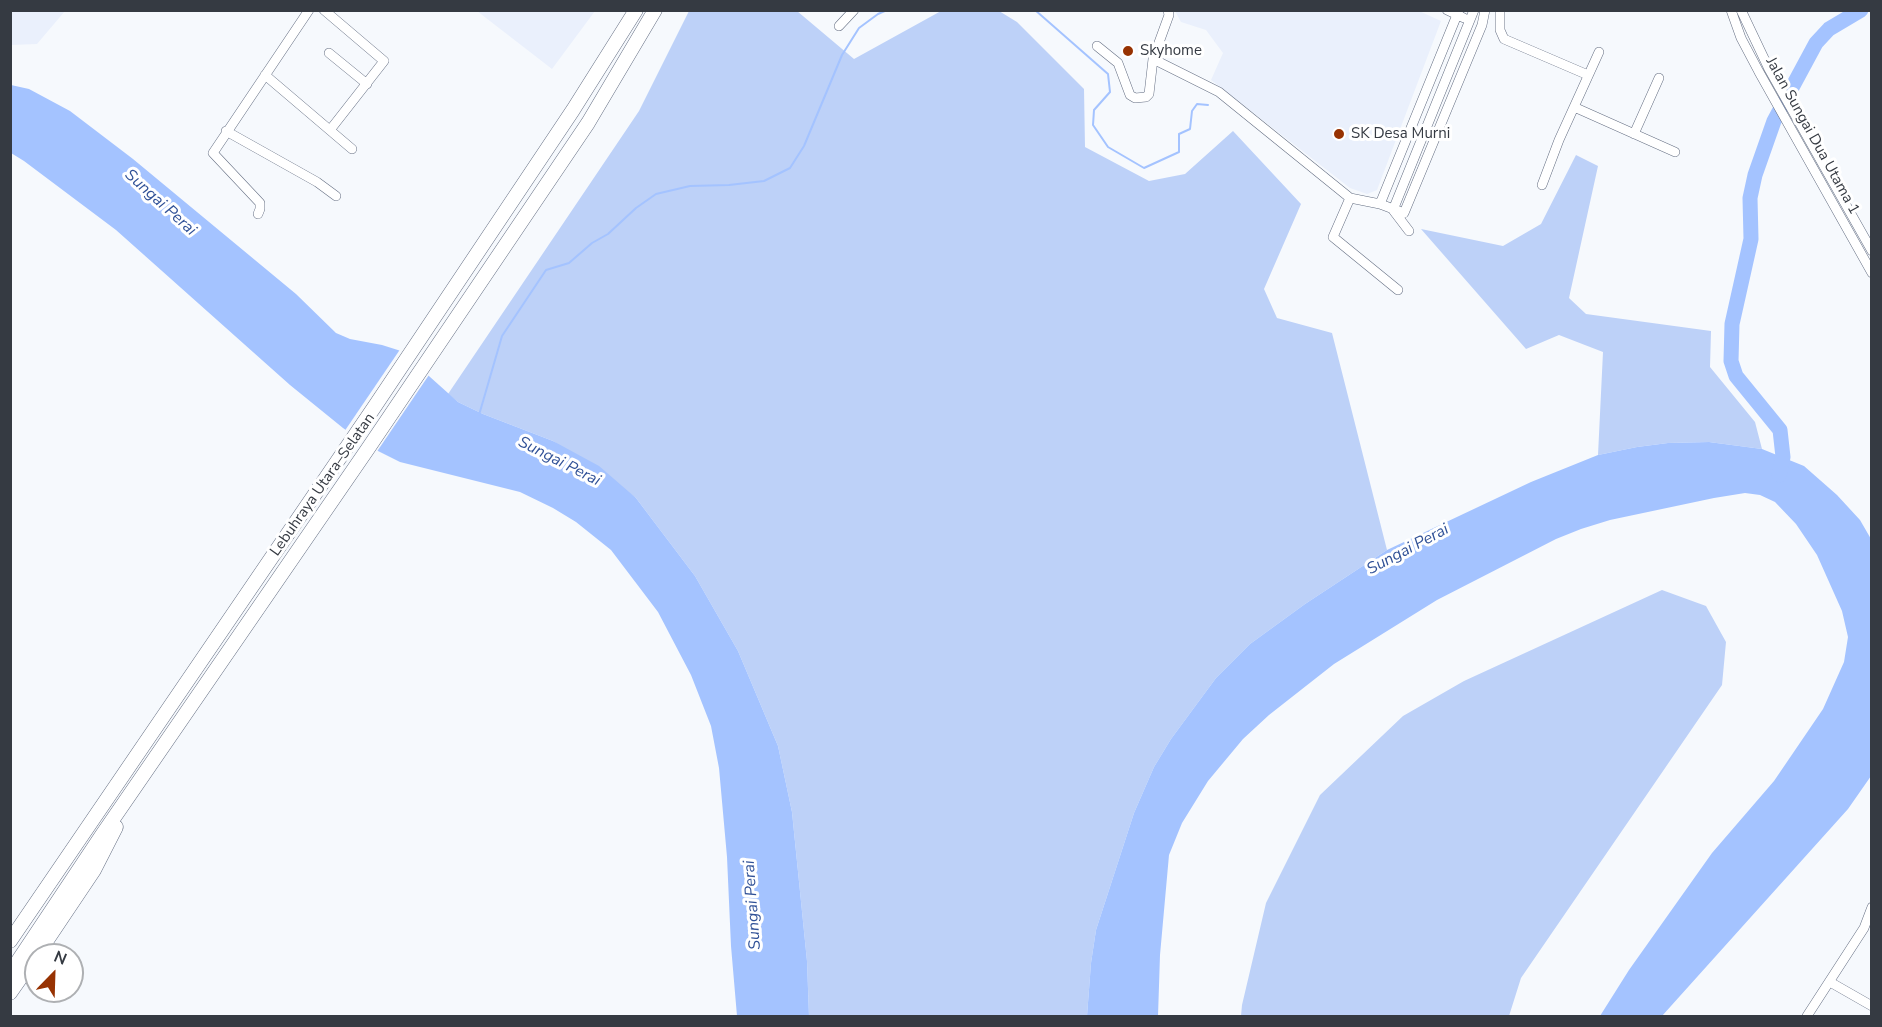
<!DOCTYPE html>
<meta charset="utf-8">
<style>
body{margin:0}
#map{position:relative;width:1882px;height:1027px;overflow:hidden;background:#f6f9fd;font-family:"Nunito Sans",sans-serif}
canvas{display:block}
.frame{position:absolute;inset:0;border:12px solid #353a42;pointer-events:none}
.north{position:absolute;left:24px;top:943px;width:60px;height:60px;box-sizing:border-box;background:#fff;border:2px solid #aeb0b3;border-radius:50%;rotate:23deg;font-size:16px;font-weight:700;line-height:24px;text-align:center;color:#353a42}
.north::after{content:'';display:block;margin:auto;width:21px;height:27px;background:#973202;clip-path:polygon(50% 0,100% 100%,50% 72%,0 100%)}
</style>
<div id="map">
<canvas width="1882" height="1027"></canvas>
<div class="frame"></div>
<div class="north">N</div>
</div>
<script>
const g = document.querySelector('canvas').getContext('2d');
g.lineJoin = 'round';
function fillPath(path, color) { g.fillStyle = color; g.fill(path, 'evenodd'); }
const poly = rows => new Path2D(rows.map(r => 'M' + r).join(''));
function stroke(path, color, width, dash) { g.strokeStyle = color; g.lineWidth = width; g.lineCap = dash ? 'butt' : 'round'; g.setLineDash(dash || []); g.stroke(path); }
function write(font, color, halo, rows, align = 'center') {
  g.font = font + ' "Nunito Sans",sans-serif'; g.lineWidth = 6; g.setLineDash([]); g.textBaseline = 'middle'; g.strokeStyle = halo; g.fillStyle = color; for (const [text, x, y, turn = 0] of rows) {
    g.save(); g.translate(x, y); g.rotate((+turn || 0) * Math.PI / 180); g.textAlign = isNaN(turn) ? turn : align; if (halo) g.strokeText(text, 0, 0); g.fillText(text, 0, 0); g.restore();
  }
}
const built = poly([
 [1417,10,1441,21,1377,190,1367,194,1350,188,1211,80,1223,53,1206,30,1181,22,1175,11],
 [10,11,11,10,65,11,37,44,11,45],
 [477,11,595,11,552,69]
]);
const green = poly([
 [689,11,797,11,854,59,941,11,999,11,1017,22,1084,89,1085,147,1149,181,1185,174,1233,131,1301,204,1264,289,1277,318,1332,333,1387,550,1305,604,1250,644,1216,678,1171,739,1154,767,1134,813,1096,930,1091,963,1087,1016,809,1016,807,961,792,812,778,746,738,651,695,576,636,498,553,441,483,414,458,402,448,394,639,111],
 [1576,155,1598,166,1569,298,1586,314,1711,331,1710,367,1755,422,1762,449,1709,442,1668,443,1637,447,1598,455,1603,352,1559,335,1526,349,1421,229,1503,246,1541,224],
 [1662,590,1706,606,1726,642,1722,685,1521,978,1509,1016,1241,1016,1242,1005,1266,903,1320,795,1403,716,1464,681]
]);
const water = poly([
 [11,85,29,89,70,111,133,159,296,294,336,333,350,339,382,345,401,351,458,402,483,414,553,441,599,466,636,498,695,576,738,651,778,746,792,812,807,961,809,1016,737,1016,731,946,727,857,719,768,711,726,691,675,658,612,611,550,576,522,553,508,520,492,400,462,372,448,343,428,290,385,116,230,24,161,11,153],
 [1709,442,1762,449,1804,466,1837,495,1860,520,1871,539,1871,776,1848,809,1662,1016,1600,1016,1629,970,1712,853,1774,781,1823,709,1844,662,1848,637,1842,611,1817,555,1796,524,1775,502,1760,495,1745,493,1714,498,1610,520,1581,529,1556,539,1437,600,1334,664,1269,715,1243,739,1208,781,1182,823,1169,855,1160,955,1158,1016,1087,1016,1091,963,1096,930,1134,813,1154,767,1171,739,1216,678,1250,644,1305,604,1387,550,1531,482,1598,455,1637,447,1668,443]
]);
const pier = poly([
 [401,348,418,358,431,372,376,453,344,432]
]);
const stream = poly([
 [1035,10,1108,74,1110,92,1094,110,1093,125,1108,147,1144,168,1179,152,1179,134,1190,129,1192,111,1197,104,1208,105],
 [479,415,502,336,546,270,569,263,592,243,608,234,636,208,656,194,690,186,729,185,764,181,790,168,804,146,842,55,859,28,878,14,887,10]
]);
const river = poly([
 [1779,475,1783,457,1780,430,1736,376,1731,361,1732,324,1751,239,1750,198,1755,175,1774,121,1816,43,1829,29,1861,10]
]);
const minor = poly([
 [324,10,384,61,330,130],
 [1447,10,1464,18],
 [1500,10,1500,30,1504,39,1588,75],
 [1731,10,1741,38,1759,72,1872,273],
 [1741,10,1769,69,1872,251],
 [839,26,854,10],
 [1097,46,1118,63,1130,95,1135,98,1146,97,1149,94,1153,59,1169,15,1168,10],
 [329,53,367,84],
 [1153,59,1219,92,1350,198,1380,204,1404,213,1482,25,1485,10],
 [265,75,352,149],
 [1574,107,1675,152],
 [226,131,317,182,336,196],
 [1634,134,1659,78],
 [1542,185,1559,140,1599,52],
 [1350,198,1333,237,1398,290],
 [1380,204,1459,10],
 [1393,210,1474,10],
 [1393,210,1409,231],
 [258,214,260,209,260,203,213,153,309,10],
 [1830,982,1872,1006],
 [1807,1016,1864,928,1872,907]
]);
const highway = poly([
 [10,941,375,406,573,110,636,10],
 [37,955,94,870,116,827],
 [10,973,102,835,367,450,588,123,655,10],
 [10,993,36,956]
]);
const markers = [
 [1128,51,6,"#973202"],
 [1339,134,6,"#973202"]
];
const poiNames = [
 ["Skyhome",1140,51],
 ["SK Desa Murni",1351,134]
];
const streetNames = [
 ["Jalan Sungai Dua Utama 1",1812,136,61],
 ["Lebuhraya Utara–Selatan",323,485,-55]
];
const waterNames = [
 ["Sungai Perai",160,203,42],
 ["Sungai Perai",559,462,27],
 ["Sungai Perai",1408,550,-28],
 ["Sungai Perai",753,905,-94]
];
fillPath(built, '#eaf0fc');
fillPath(green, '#bdd1f8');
fillPath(water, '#a4c3ff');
fillPath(pier, '#f6f9fd');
stroke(stream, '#a4c3ff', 2);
stroke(river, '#a4c3ff', 15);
stroke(minor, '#646e82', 10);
stroke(highway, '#646e82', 15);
stroke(minor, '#fff', 9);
stroke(highway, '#fff', 14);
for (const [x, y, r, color] of markers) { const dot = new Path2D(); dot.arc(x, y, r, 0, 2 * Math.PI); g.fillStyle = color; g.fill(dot); stroke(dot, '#fff', 2); }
write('15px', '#353a42', '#fff', poiNames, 'left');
write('15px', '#353a42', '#fff', streetNames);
write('italic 16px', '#305197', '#fff', waterNames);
</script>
